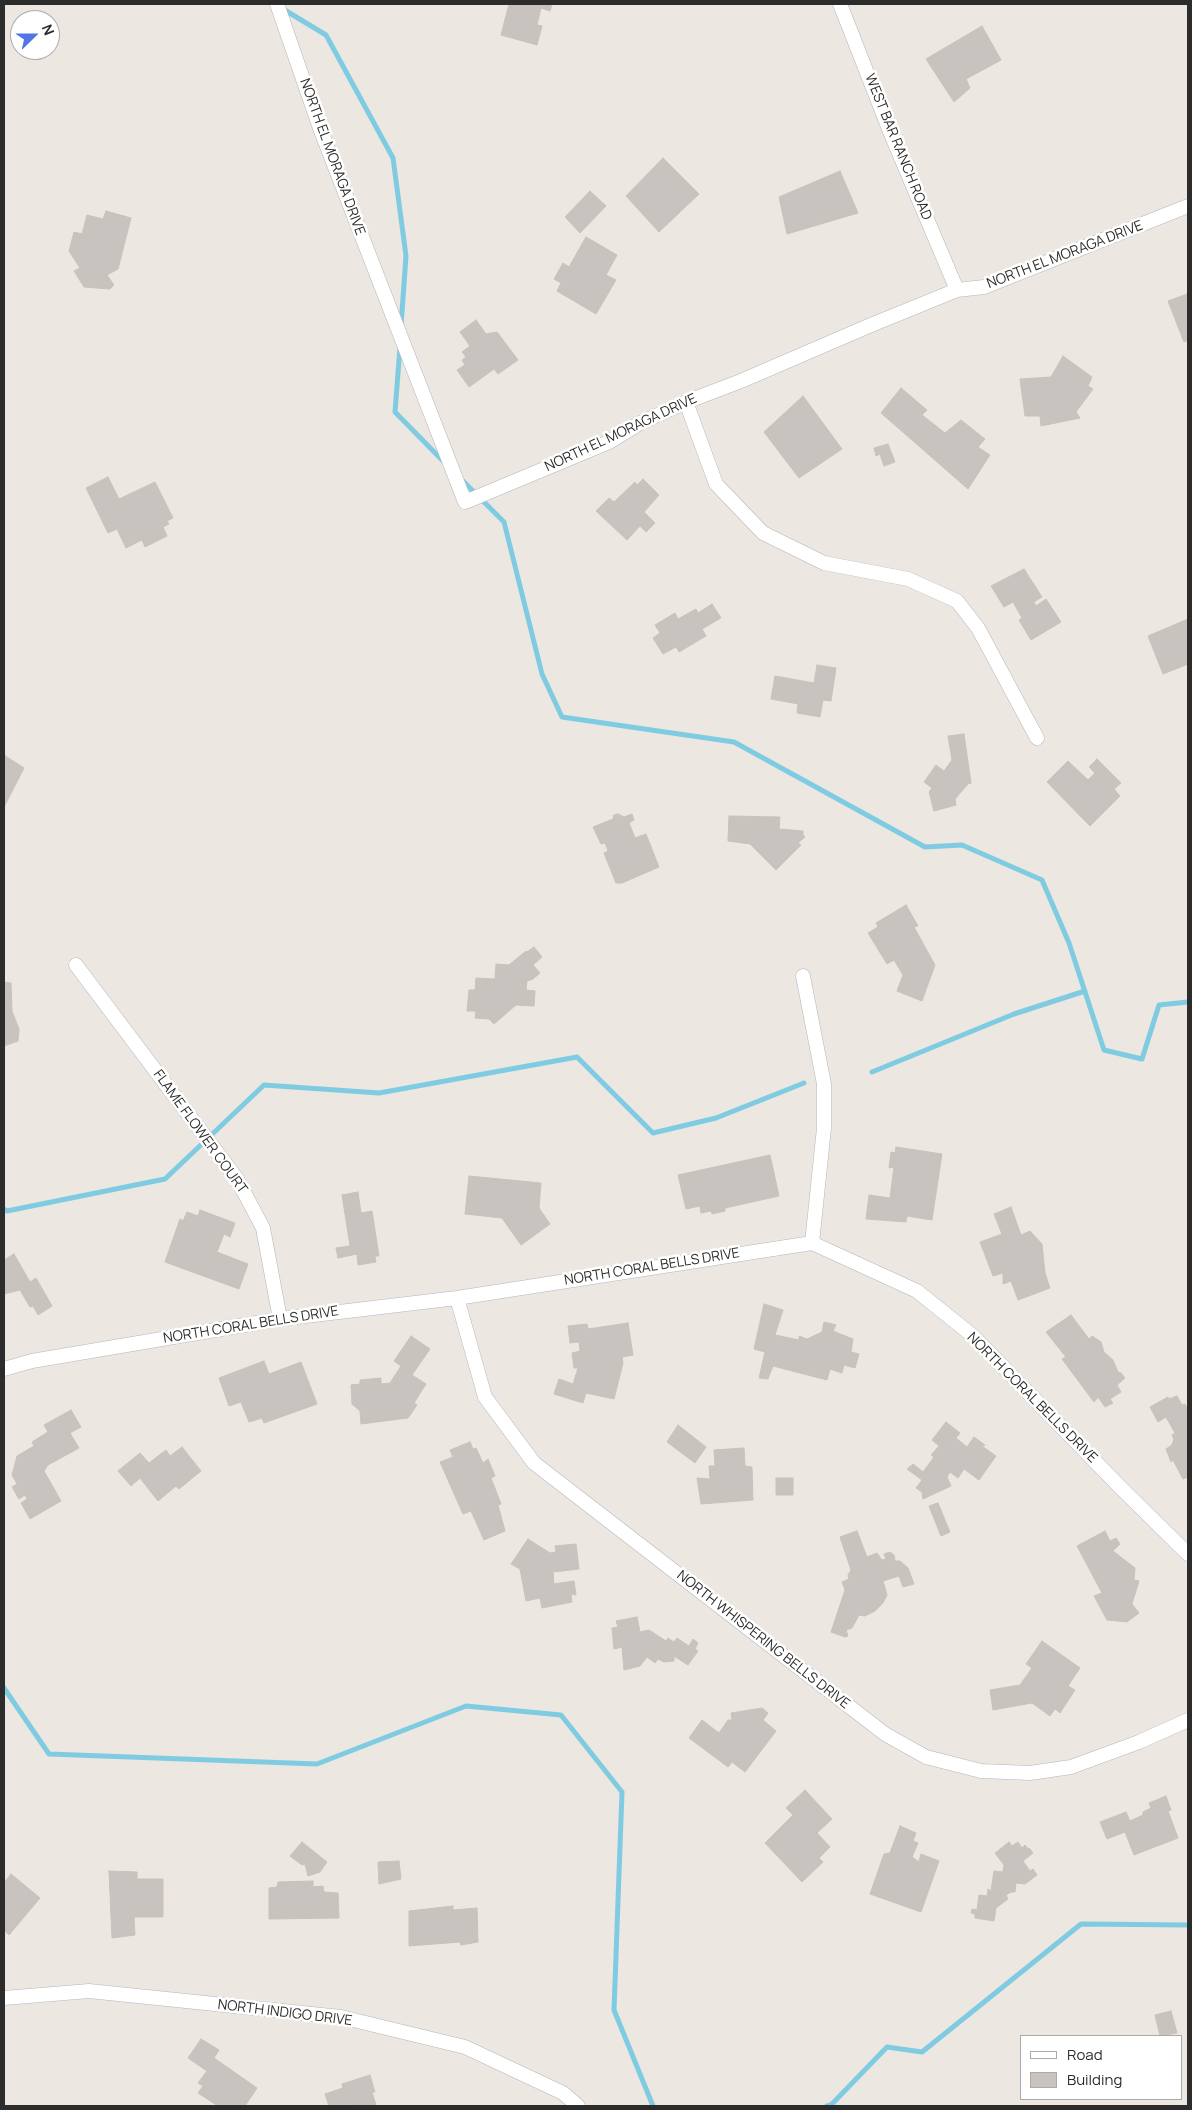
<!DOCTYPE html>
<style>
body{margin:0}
#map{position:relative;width:1192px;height:2110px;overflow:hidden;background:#ece7e0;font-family:Manrope,sans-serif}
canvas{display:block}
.frame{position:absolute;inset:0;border:5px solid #2c2c2c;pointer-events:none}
.legend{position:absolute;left:1020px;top:2035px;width:162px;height:65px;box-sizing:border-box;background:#fff;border:1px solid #ababab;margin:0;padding:6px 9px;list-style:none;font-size:15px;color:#2c2c2c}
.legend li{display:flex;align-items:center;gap:10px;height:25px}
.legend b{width:25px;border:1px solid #ababab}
.north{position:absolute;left:10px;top:10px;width:50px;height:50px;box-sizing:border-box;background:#fff;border:1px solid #ababab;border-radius:50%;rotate:68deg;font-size:14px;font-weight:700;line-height:20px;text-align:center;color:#2c2c2c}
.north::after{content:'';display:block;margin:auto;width:18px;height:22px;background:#5374e7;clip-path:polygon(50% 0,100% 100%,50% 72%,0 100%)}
</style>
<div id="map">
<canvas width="1192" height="2110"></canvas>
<div class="frame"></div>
<ul class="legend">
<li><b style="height:6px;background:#fff"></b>Road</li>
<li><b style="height:14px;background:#c8c3bf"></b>Building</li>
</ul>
<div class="north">N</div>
</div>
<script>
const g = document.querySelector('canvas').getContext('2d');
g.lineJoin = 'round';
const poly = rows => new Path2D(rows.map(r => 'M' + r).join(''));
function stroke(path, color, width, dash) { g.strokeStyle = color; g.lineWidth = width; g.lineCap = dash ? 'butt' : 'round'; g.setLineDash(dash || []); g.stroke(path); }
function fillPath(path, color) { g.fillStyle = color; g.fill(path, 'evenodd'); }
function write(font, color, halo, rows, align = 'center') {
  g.font = font + ' Manrope,sans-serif'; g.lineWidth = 5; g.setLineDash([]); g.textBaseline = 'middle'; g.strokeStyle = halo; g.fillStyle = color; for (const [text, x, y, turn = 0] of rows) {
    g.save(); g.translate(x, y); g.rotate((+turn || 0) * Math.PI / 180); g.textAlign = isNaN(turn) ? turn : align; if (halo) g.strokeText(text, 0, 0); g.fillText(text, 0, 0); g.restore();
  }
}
const stream = poly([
 [283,9,326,35,393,158,406,256,401,326],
 [400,347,395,412,445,463],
 [461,479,504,522,542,674,562,717,734,742,925,847,962,845,1042,880,1069,943,1104,1050,1142,1059,1159,1005,1188,1002],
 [872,1072,1014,1014,1085,991],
 [4,1209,7,1211,165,1179,264,1085,379,1093,577,1057,653,1133,716,1118,804,1083],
 [4,1688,49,1754,317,1764,466,1706,561,1715,622,1792,614,2010,653,2106],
 [827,2106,831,2105,887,2047,922,2052,1081,1924,1188,1925]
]);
const building = poly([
 [509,4,552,4,550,11,541,8,537,25,542,26,537,45,501,35,509,4],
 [982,26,1001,60,966,79,970,88,954,102,926,59,982,26],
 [663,158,699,194,659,232,626,196,663,158],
 [840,171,858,213,787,234,779,197,840,171],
 [590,191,606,206,580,233,565,217,590,191],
 [106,211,131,218,118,269,107,275,114,285,110,289,84,287,74,271,80,268,69,251,74,232,82,234,87,215,103,219,106,211],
 [586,237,617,255,606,275,616,280,596,314,557,291,561,283,554,279,563,263,569,267,586,237],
 [1187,294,1188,340,1184,342,1168,301,1187,294],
 [476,320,486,334,497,332,518,360,498,374,494,369,469,387,457,370,465,365,462,360,466,357,462,352,470,346,460,332,476,320],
 [1063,356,1092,377,1088,386,1093,389,1076,412,1080,418,1041,426,1040,416,1025,416,1020,379,1051,377,1063,356],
 [901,388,927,410,922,415,945,433,961,420,985,439,978,447,990,455,968,489,881,413,901,388],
 [803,396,842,449,799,478,764,432,803,396],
 [888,444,895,462,884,466,880,454,876,456,874,448,888,444],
 [108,477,119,499,155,482,173,518,167,521,169,524,163,527,167,536,145,547,142,540,126,548,117,529,108,533,86,488,108,477],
 [643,479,659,495,644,512,655,523,646,532,640,526,627,540,596,511,609,498,614,502,635,482,637,485,643,479],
 [1024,569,1042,597,1034,602,1036,606,1046,599,1061,622,1031,640,1019,620,1022,618,1013,602,1004,607,991,586,1024,569],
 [712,604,721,618,702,629,706,636,679,652,676,647,663,654,653,638,660,633,655,625,675,613,678,619,696,609,698,613,712,604],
 [1188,619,1188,664,1163,674,1148,636,1188,619],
 [817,665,836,668,831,701,823,700,820,717,797,713,798,704,771,699,775,676,814,683,817,665],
 [964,734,971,783,968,784,955,799,956,805,934,811,929,792,932,788,924,782,936,765,944,771,952,760,948,736,964,734],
 [4,755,24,768,4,807,4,755],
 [1097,759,1121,783,1114,789,1120,796,1090,826,1047,782,1068,761,1088,780,1095,773,1089,767,1097,759],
 [618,814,624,817,632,814,634,820,629,823,635,838,646,834,659,867,622,883,616,883,604,853,608,851,605,843,601,844,593,827,613,819,614,815,618,814],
 [729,816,780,817,779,829,803,831,803,835,805,837,798,843,801,845,776,870,750,844,728,841,729,816],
 [906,905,918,926,914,927,935,965,922,1001,897,991,903,975,894,960,887,964,868,933,878,927,876,923,906,905],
 [534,947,542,957,533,965,540,973,533,979,527,981,526,990,535,991,534,1006,516,1005,494,1024,489,1019,475,1018,476,1011,467,1011,469,990,475,990,476,978,495,979,496,964,509,965,526,951,527,952,534,947],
 [4,982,11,983,12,1011,19,1029,18,1041,4,1046,4,982],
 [896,1147,942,1154,932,1220,907,1216,906,1222,866,1219,869,1195,890,1198,894,1167,889,1168,891,1152,895,1153,896,1147],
 [770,1155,779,1196,725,1208,725,1211,712,1214,711,1211,701,1213,700,1206,686,1209,678,1175,770,1155],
 [469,1176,541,1183,539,1208,550,1224,521,1245,502,1218,465,1214,469,1176],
 [358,1192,361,1213,372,1211,379,1256,375,1256,376,1262,358,1265,357,1254,338,1258,336,1248,350,1246,342,1195,358,1192],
 [1011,1207,1021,1235,1030,1231,1042,1244,1045,1273,1050,1288,1018,1300,1011,1281,1003,1284,1003,1273,993,1276,980,1242,1002,1234,994,1214,1011,1207],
 [200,1210,235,1223,230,1237,224,1234,217,1252,248,1264,239,1289,165,1262,180,1219,183,1221,187,1212,198,1216,200,1210],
 [14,1254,30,1282,36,1278,52,1306,38,1315,33,1306,30,1307,20,1290,4,1294,4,1260,14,1254],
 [764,1304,783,1310,775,1335,799,1340,799,1336,807,1339,822,1332,824,1322,836,1325,833,1331,853,1339,851,1352,859,1354,855,1368,844,1365,842,1373,830,1369,827,1380,773,1366,768,1379,759,1378,765,1352,754,1349,764,1304],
 [1071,1315,1089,1339,1092,1336,1101,1342,1104,1352,1113,1360,1118,1372,1121,1373,1125,1378,1117,1385,1121,1392,1110,1399,1113,1403,1105,1407,1098,1397,1094,1402,1062,1359,1066,1357,1046,1332,1071,1315],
 [628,1323,633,1355,622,1357,623,1363,614,1399,586,1393,583,1403,554,1394,559,1379,573,1384,578,1368,574,1368,572,1353,580,1351,579,1342,570,1343,568,1326,587,1324,588,1329,628,1323],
 [411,1336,430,1349,412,1375,426,1384,414,1403,417,1405,408,1418,361,1424,360,1411,352,1404,351,1385,360,1384,360,1380,381,1378,381,1384,390,1383,401,1366,394,1361,411,1336],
 [264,1361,269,1374,301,1362,317,1404,264,1423,262,1418,249,1422,241,1402,229,1406,219,1378,264,1361],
 [1177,1396,1182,1405,1185,1404,1188,1410,1188,1477,1183,1479,1173,1460,1171,1462,1166,1449,1172,1445,1174,1439,1172,1435,1175,1433,1166,1417,1158,1422,1150,1407,1168,1397,1169,1399,1177,1396],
 [71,1410,81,1427,70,1433,79,1448,48,1465,44,1471,61,1501,30,1519,21,1503,27,1499,25,1495,19,1499,12,1487,17,1484,12,1475,17,1456,34,1446,32,1442,48,1432,44,1425,71,1410],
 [946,1422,960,1433,956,1438,967,1447,974,1437,985,1445,982,1446,996,1456,979,1480,964,1469,958,1478,950,1472,947,1477,951,1486,923,1499,922,1492,916,1488,922,1480,907,1469,913,1464,923,1472,934,1457,931,1455,939,1446,932,1440,946,1422],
 [678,1425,706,1447,695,1463,667,1442,678,1425],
 [470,1442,473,1449,476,1448,483,1463,488,1459,495,1476,491,1478,501,1504,498,1505,505,1531,484,1540,471,1511,463,1514,440,1462,453,1457,450,1450,470,1442],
 [182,1447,201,1471,179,1489,176,1486,158,1501,140,1478,131,1486,118,1471,140,1453,149,1463,166,1450,170,1456,182,1447],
 [744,1448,745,1466,752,1467,753,1500,701,1504,697,1478,710,1479,709,1466,715,1466,714,1450,744,1448],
 [776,1478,793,1478,793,1495,776,1495,776,1478],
 [938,1503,950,1532,941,1536,929,1506,938,1503],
 [857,1531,867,1557,877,1553,882,1560,886,1559,884,1554,890,1552,894,1555,895,1561,900,1561,908,1568,914,1584,903,1587,899,1576,883,1581,887,1595,883,1603,875,1611,865,1616,859,1615,852,1628,846,1630,848,1636,845,1637,831,1632,845,1590,842,1582,849,1579,848,1575,851,1570,840,1537,857,1531],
 [1105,1531,1110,1541,1116,1538,1120,1544,1113,1551,1135,1568,1134,1580,1139,1581,1132,1604,1139,1613,1127,1622,1107,1620,1094,1596,1102,1593,1077,1546,1105,1531],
 [528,1539,550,1553,556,1552,555,1546,576,1544,579,1569,553,1572,554,1584,574,1581,576,1595,571,1594,572,1602,542,1608,540,1598,526,1601,520,1569,511,1564,528,1539],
 [637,1617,640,1632,649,1630,666,1641,668,1638,674,1642,677,1638,689,1646,693,1639,698,1643,695,1649,698,1651,688,1665,674,1656,674,1661,664,1662,658,1659,655,1663,647,1657,640,1666,624,1670,622,1647,614,1649,612,1628,618,1627,616,1621,637,1617],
 [1042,1641,1080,1668,1068,1686,1075,1690,1060,1713,1055,1709,1050,1716,1032,1703,993,1710,990,1690,1020,1685,1032,1668,1026,1664,1042,1641],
 [762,1708,768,1713,763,1720,776,1731,745,1772,732,1762,728,1767,689,1738,702,1720,719,1733,728,1720,732,1720,731,1713,762,1708],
 [805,1790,832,1819,817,1833,830,1847,819,1858,823,1862,802,1882,765,1843,793,1815,786,1808,805,1790],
 [1166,1796,1171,1810,1168,1811,1178,1838,1134,1855,1125,1832,1107,1839,1100,1822,1126,1812,1130,1821,1143,1815,1143,1812,1151,1808,1149,1803,1166,1796],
 [900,1826,916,1833,913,1841,918,1843,912,1857,919,1862,921,1854,939,1861,921,1912,870,1894,884,1854,890,1853,900,1826],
 [302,1842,327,1862,320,1872,308,1876,305,1864,302,1865,290,1856,302,1842],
 [1009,1842,1012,1846,1018,1842,1022,1848,1025,1845,1028,1849,1029,1848,1033,1853,1023,1861,1030,1871,1033,1869,1037,1875,1025,1884,1016,1883,1015,1892,1011,1892,1006,1895,1008,1899,996,1908,994,1921,975,1918,975,1914,971,1913,972,1909,977,1910,979,1895,987,1896,988,1889,991,1891,994,1871,1003,1872,1004,1865,995,1853,1009,1842],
 [399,1861,401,1879,379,1884,378,1862,399,1861],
 [109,1871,137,1872,137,1879,163,1879,163,1917,134,1917,135,1935,112,1938,109,1871],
 [11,1874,40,1898,9,1935,4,1930,4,1883,11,1874],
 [313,1881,313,1887,323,1886,324,1892,338,1893,339,1918,269,1919,269,1888,277,1887,278,1882,313,1881],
 [453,1906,453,1910,477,1908,478,1942,461,1945,460,1942,409,1946,409,1911,453,1906],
 [1171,2011,1177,2033,1160,2036,1155,2015,1171,2011],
 [201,2039,219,2050,214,2058,257,2088,245,2106,218,2106,198,2093,203,2086,198,2083,207,2071,188,2058,201,2039],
 [370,2075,375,2092,372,2092,376,2105,329,2106,325,2094,343,2088,342,2084,370,2075]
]);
const street = poly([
 [277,4,321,131,465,502,609,442,640,423,686,402,741,381,871,325,957,290,984,287,1188,206],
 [840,4,891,134,957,290],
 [686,402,716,484,763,533,824,563,908,579,957,601,978,628,1037,738],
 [76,965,237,1179,263,1228,280,1319],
 [803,976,824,1084,824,1128,812,1243],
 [457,1298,485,1397,534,1463,885,1734,926,1757,981,1771,1030,1773,1071,1767,1139,1742,1188,1720],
 [4,1369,32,1361,280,1319,457,1298,812,1243,917,1291,973,1336,1121,1488,1188,1554],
 [4,1998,89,1991,341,2017,465,2047,563,2093,578,2106]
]);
const streetNames = [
 ["WEST BAR RANCH ROAD",898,147,68],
 ["NORTH EL MORAGA DRIVE",332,157,70],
 ["NORTH EL MORAGA DRIVE",1065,255,-21],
 ["NORTH EL MORAGA DRIVE",621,433,-25],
 ["FLAME FLOWER COURT",200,1132,54],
 ["NORTH CORAL BELLS DRIVE",652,1267,-9],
 ["NORTH CORAL BELLS DRIVE",251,1325,-9],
 ["NORTH CORAL BELLS DRIVE",1032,1398,45],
 ["NORTH WHISPERING BELLS DRIVE",763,1640,38],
 ["NORTH INDIGO DRIVE",285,2013,7]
];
stroke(stream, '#7fcce2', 5);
fillPath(building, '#c8c3bf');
stroke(building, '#c8c2ba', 1);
stroke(street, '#b4b6be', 15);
stroke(street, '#fff', 14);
write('14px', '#2c2c2c', '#fff', streetNames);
</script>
